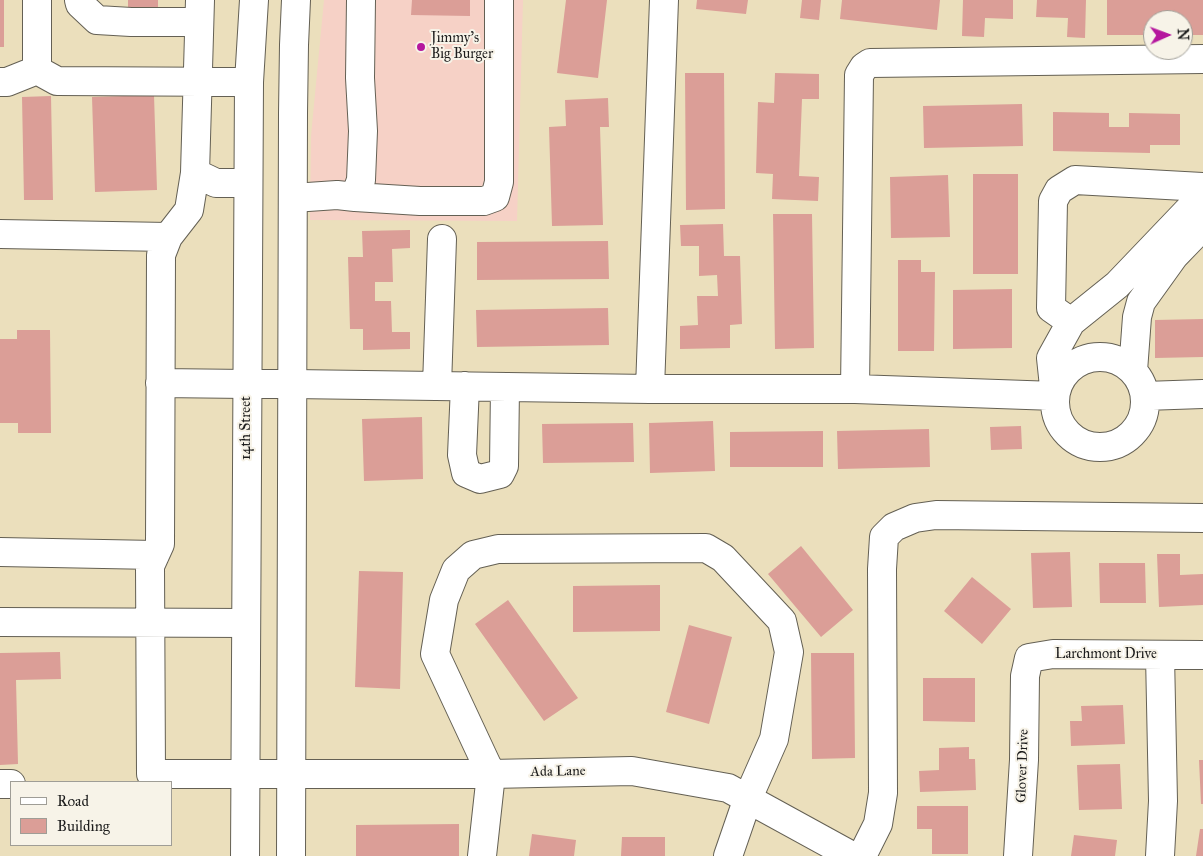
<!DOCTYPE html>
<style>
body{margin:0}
#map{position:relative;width:1203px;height:856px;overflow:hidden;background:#ebdfbc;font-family:"IM FELL Great Primer",serif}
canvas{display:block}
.legend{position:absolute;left:10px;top:781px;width:162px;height:65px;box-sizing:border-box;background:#f7f3e8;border:1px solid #9f9d96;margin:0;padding:6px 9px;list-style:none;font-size:15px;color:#1c1c1c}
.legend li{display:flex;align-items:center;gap:10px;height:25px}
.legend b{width:25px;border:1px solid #9f9d96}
.north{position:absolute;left:1143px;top:10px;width:50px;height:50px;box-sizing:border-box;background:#f7f3e8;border:1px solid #9f9d96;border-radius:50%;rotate:88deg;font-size:14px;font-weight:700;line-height:20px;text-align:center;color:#1c1c1c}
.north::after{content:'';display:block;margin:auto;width:18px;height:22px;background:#b5179e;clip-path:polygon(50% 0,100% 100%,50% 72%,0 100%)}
</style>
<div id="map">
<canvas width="1203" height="856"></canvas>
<ul class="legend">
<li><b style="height:6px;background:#fff"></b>Road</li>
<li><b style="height:14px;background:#db9e97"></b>Building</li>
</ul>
<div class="north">N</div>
</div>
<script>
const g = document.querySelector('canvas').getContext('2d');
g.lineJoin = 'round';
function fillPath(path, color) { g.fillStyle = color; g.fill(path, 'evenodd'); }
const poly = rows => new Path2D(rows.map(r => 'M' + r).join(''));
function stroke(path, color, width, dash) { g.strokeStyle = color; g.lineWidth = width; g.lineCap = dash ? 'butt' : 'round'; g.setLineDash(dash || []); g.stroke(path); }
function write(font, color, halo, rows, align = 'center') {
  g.font = font + ' "IM FELL Great Primer",serif'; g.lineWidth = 4; g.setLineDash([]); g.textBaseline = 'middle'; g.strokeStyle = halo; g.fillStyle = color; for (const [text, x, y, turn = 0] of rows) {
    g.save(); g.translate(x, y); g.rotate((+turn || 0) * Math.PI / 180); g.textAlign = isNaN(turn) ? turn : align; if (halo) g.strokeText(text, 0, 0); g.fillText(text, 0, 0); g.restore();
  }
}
const built = poly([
 [324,0,523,0,517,221,310,220,311,136]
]);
const building = poly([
 [0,0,4,0,4,47,0,47],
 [128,0,158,0,158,7,128,8],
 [412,0,470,0,470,16,411,15],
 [566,0,607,0,598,78,557,73],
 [697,0,748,0,746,14,696,9],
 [802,0,821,0,819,20,800,18],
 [842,0,940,0,937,30,840,19],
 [963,0,1013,0,1013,19,985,18,984,37,962,36],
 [1037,0,1086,0,1085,38,1067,37,1068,18,1036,17],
 [1107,0,1203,0,1203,35,1183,35,1183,20,1153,20,1153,35,1107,35],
 [685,73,724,73,725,209,686,210],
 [775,73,819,74,819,99,802,99,799,176,819,177,818,201,772,199,773,174,756,173,758,102,774,103],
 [154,95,157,190,95,192,92,97],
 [51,96,53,200,24,200,22,97],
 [608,98,609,127,600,127,603,225,552,226,549,127,566,126,565,100],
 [1022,104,1023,146,924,148,923,106],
 [1053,112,1109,113,1109,127,1129,127,1129,113,1180,114,1180,145,1150,145,1150,153,1053,151],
 [973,174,1018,174,1018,274,973,274],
 [948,175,950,237,891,238,890,177],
 [773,214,812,214,814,348,775,349],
 [723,224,724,256,740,256,742,324,730,325,730,348,680,349,680,326,698,325,697,296,718,296,717,275,699,276,699,246,681,246,680,225],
 [410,230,410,248,392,249,393,282,375,282,375,301,391,301,392,332,410,332,410,349,363,350,363,329,350,329,348,257,363,257,362,231],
 [608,241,609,279,477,280,477,242],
 [898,260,921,260,921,272,935,272,934,351,898,351],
 [1012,289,1012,348,953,349,953,290],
 [608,308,609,345,477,347,476,310],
 [1203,319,1203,357,1155,358,1155,320],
 [17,330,50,330,51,433,18,433,18,423,0,423,0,339,17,339],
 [422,417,423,479,364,481,362,419],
 [713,421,715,471,650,473,649,423],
 [633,423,634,462,543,463,542,424],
 [1021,426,1022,449,991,450,990,427],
 [929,429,930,467,838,469,837,431],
 [823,431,823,467,730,467,730,432],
 [801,546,853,610,821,637,768,574],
 [1070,552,1072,607,1033,608,1031,553],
 [1157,554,1180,554,1180,575,1203,574,1203,605,1159,607],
 [1099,563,1145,563,1146,603,1100,603],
 [359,571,403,572,400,689,355,687],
 [972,577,1011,609,982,644,944,611],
 [660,585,660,631,573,632,573,586],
 [508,600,578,698,544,721,475,624],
 [689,625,732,637,709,724,666,712],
 [60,652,61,679,16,680,18,764,0,765,0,653],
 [811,653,854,653,855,758,812,759],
 [923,678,975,678,975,722,923,721],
 [1123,705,1125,744,1071,746,1070,721,1082,721,1081,706],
 [969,747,969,759,975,759,976,790,920,792,919,771,939,770,939,748],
 [1199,760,1203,760,1203,804,1201,804],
 [1120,764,1122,809,1079,810,1077,765],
 [917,806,968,806,968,854,932,854,932,829,917,829],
 [459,824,459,856,356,856,356,825],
 [1200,829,1203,829,1203,856,1196,856],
 [532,834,576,840,574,856,529,856],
 [1074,835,1117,840,1115,856,1071,856],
 [622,837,665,837,665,856,621,856]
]);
const minor = poly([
 [37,0,37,70,57,81,249,82],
 [79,0,80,4,97,20,131,22,199,22],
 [200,0,195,173,216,183,248,183],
 [0,82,7,82,37,70],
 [195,173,189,210,168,237,161,255,160,544,150,566,151,774,491,774,632,771,728,788,852,856],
 [355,197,420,201,484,201,495,197,499,182,499,0],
 [293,198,337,195,355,197,361,180,363,131,360,78,361,0],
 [0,234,168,237],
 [1071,322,1051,308,1053,201,1059,190,1075,180,1203,187],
 '1055 402a45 45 0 1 1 90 0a45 45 0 1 1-90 0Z',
 [1133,371,1137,317,1141,302,1174,256,1203,226],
 [160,383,247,384],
 [293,384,650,389,855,389,1055,396,1051,358,1071,322,1117,285,1203,195],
 [437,386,442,239],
 [465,386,462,455,466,473,480,479,500,474,504,466,505,387],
 [650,389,664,0],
 [855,389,859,75,864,67,870,63,1203,59],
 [1145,396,1203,394],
 [0,552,155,555],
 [0,622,246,623],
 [0,784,11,784],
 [482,856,491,774,435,654,444,600,456,570,473,555,498,549,706,548,723,558,782,621,789,652,774,739,748,798,728,856],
 [862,856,878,824,883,793,882,569,884,537,894,527,915,518,936,515,1203,518],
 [1018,856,1024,760,1025,676,1029,658,1053,654,1203,655],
 [1160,856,1163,801,1160,655]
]);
const major = poly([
 [247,384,293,384],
 [245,856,249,82,254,0],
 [291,856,293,113,294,45,296,0]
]);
const markers = [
 [421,47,5,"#b5179e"]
];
const poiNames = [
 ["Jimmy's",431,39],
 ["Big Burger",431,55]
];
const streetNames = [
 ["14th Street",247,428,-90],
 ["Larchmont Drive",1106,655],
 ["Glover Drive",1023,766,-88],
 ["Ada Lane",558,772,-1]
];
fillPath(built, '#f6d1c6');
fillPath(building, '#db9e97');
stroke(minor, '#646054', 30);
stroke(major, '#646054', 30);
stroke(minor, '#fff', 28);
stroke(major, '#fff', 28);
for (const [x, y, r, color] of markers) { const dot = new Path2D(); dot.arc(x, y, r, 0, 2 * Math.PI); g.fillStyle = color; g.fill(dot); stroke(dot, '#f7f3e8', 2); }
write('14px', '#1c1c1c', '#f7f3e8', poiNames, 'left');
write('14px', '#1c1c1c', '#f7f3e8', streetNames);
</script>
